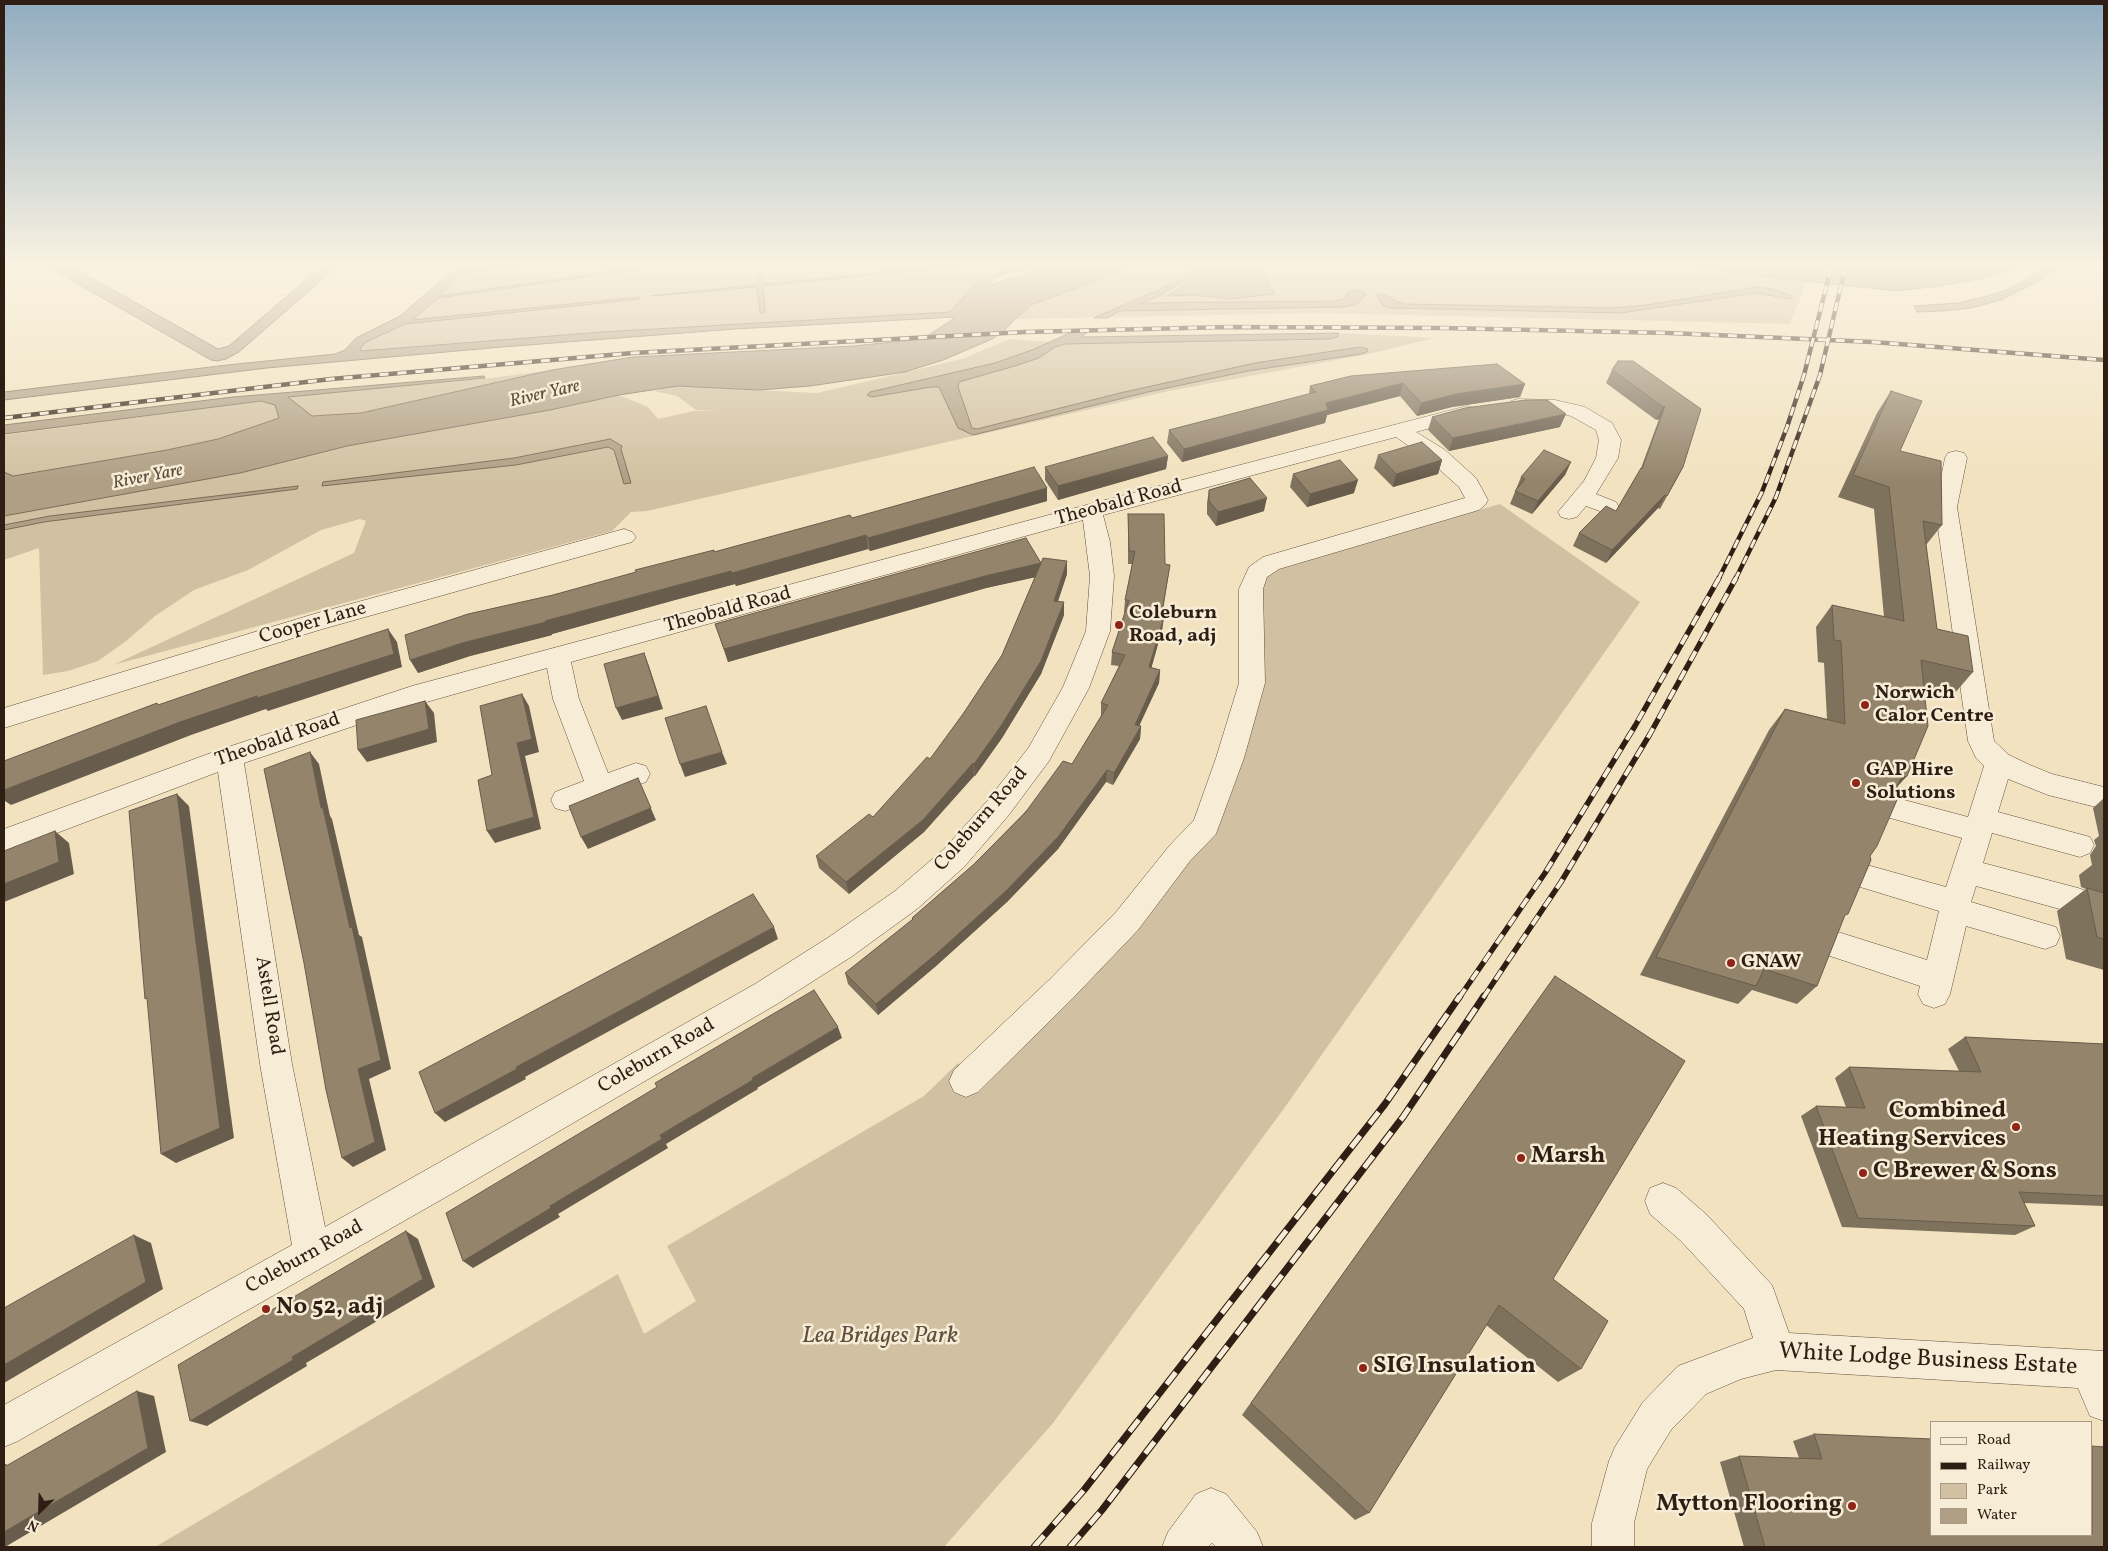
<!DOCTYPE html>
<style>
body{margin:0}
#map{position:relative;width:2108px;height:1551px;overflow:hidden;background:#f2e2bf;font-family:Vollkorn,serif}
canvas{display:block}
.frame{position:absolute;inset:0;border:5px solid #2f1e13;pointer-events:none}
.legend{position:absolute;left:1930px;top:1421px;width:162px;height:115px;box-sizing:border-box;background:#f7ecd5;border:1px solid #a79a87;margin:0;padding:6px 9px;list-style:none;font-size:15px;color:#2f1e13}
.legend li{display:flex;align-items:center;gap:10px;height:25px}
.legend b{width:25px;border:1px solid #a79a87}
.north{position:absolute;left:15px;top:1486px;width:50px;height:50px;-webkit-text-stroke:4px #f7ecd5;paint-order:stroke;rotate:204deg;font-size:14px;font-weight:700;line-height:20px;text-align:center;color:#2f1e13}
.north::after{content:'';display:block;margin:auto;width:18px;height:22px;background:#2f1e13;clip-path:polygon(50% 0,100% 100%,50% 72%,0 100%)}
</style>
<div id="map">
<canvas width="2108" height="1551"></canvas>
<div class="frame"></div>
<ul class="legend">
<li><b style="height:6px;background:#f7ecd5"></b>Road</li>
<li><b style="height:6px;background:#2f1e13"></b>Railway</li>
<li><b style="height:14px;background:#d1c1a2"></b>Park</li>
<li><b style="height:14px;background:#b09f85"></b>Water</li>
</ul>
<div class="north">N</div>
</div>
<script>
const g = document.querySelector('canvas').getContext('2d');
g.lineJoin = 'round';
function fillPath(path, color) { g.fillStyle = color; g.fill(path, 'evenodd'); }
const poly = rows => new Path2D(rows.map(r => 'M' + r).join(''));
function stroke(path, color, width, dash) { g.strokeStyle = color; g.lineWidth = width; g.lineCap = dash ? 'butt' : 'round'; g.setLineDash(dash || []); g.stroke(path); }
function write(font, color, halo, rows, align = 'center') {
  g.font = font + ' Vollkorn,serif'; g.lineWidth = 5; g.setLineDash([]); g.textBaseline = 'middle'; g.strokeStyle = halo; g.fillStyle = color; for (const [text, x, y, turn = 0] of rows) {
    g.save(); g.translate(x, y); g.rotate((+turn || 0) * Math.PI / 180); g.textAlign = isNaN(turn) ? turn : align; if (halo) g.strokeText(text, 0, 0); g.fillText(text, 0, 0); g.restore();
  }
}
const green = poly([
 [470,264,1048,264,976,284,950,312,602,332,361,351,366,342,405,324,438,298,468,269],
 [1133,264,1692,264,1749,275,1807,282,1790,324,1319,313,1015,319,1033,304,1077,288],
 [1339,333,1435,338,1369,354,1169,391,647,511,631,512,612,531,113,665,354,553,366,521,360,519,321,530,248,570,194,590,155,616,126,641,98,661,68,671,43,675,39,548,4,560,4,516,240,473,347,446,550,410,619,395,648,407,658,419,694,411,718,411,696,410,677,396,654,391,677,386,817,393,962,359,1010,339,1062,343,1337,337],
 [552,370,361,413,280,419,226,437,167,450,4,477,4,435,261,401,287,396,483,379],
 [1500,504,1640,602,1285,1107,1053,1423,944,1547,155,1547,618,1274,644,1334,696,1301,667,1246,924,1096,958,1063,972,1077,1215,816,1263,580,1279,567]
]);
const water = poly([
 [43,264,67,264,218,349,229,346,324,264,340,264,239,352,226,359,217,361,211,360,43,264],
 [460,264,472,264,468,269,470,270,523,264,465,273,459,276,440,296,636,268,636,270,438,298,412,320,639,297,639,299,405,324,366,342,361,348,361,351,602,332,950,312,976,284,1006,270,1048,264,1133,264,1077,288,1033,304,1015,319,1003,332,992,339,943,360,905,372,810,386,759,390,678,386,619,395,550,410,347,446,240,473,4,516,4,472,13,476,167,450,218,439,279,418,275,405,261,401,4,434,4,425,233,397,484,376,485,378,288,397,312,416,361,413,552,370,633,357,854,346,923,339,956,317,735,329,502,347,267,368,4,400,4,392,227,365,335,354,345,350,356,338,400,316,460,264],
 [1042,268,996,283,985,287,1000,275,1012,271,1042,268],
 [963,264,977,264,765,286,763,287,765,312,762,314,760,312,757,287,651,296,753,285,758,283,757,273,760,272,762,273,763,283,765,284,963,264],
 [1191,264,1250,264,1263,272,1274,294,1231,299,1194,295,1168,296,1186,283,1187,279,1159,296,1140,303,1335,301,1344,299,1349,291,1356,290,1365,293,1365,296,1355,305,1342,307,1119,311,1108,318,1094,318,1174,283,1192,271,1191,264],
 [1692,264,1837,264,1894,266,1922,264,2031,264,1984,278,1939,286,1897,291,1749,275,1692,264],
 [2052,264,2064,264,2033,284,2001,300,1971,308,1943,311,1917,312,1914,306,1958,303,1988,296,2009,289,2052,264],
 [1757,287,1772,289,1792,296,1790,299,1756,293,1621,313,1390,308,1383,306,1376,294,1387,296,1398,302,1406,304,1612,308,1647,305,1757,287],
 [1089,331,1081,337,1339,333,1337,337,1329,339,1065,344,1055,347,1039,358,1015,366,959,382,958,387,972,428,977,429,1120,393,1255,363,1360,347,1368,349,1367,352,1361,354,1248,371,1148,392,973,435,958,428,939,387,931,387,872,397,867,395,870,392,995,363,1032,350,1072,332,1089,331],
 [610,439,622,446,621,449,631,483,624,484,614,450,608,447,516,465,322,486,323,482,514,458,610,439],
 [298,486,297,489,44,522,4,530,4,525,50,516,298,486]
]);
const minor = poly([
 [1518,399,1555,400,1585,407,1612,423,1621,440,1618,458,1596,494,1616,502,1619,507,1616,512,1608,514,1586,506,1577,517,1569,519,1561,517,1558,512,1584,481,1596,458,1599,440,1596,430,1571,416,1555,412,1511,409,1508,405,1511,401,1518,399],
 [1467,406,1474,408,1477,412,1474,416,1416,432,1445,450,1476,478,1488,500,1485,505,1479,510,1279,569,1267,577,1263,589,1265,683,1244,758,1216,834,1190,861,1138,930,1072,999,978,1092,966,1097,954,1092,949,1081,954,1070,1050,979,1116,912,1170,845,1194,820,1216,758,1239,683,1239,589,1249,567,1263,557,1465,498,1459,487,1429,460,1396,437,1103,515,1110,542,1114,576,1110,631,1089,688,1049,761,1008,816,964,867,917,909,851,957,777,1004,453,1193,18,1441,4,1447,4,1405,292,1245,260,1064,218,772,4,853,4,829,219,750,412,686,1090,504,1467,406],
 [1083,520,1090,576,1086,631,1063,687,1029,747,988,800,944,849,895,891,829,937,755,984,325,1227,292,1064,244,763,416,705,547,668,553,699,584,781,555,792,551,800,555,808,565,811,646,782,650,774,646,766,636,763,608,773,579,699,571,662,1083,520],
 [1956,451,1964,453,1967,458,1957,507,1994,741,2009,755,2030,765,2052,774,2104,787,2104,809,2048,795,2008,779,1998,812,2090,837,2094,845,2090,853,2080,857,1992,833,1983,863,2078,888,2089,892,2093,901,2089,910,2078,914,1976,886,1971,902,2056,927,2060,936,2056,945,2045,949,1966,926,1950,994,1945,1004,1934,1008,1923,1004,1918,994,1920,986,1827,955,1823,945,1827,935,1838,932,1927,960,1939,911,1857,886,1852,877,1857,868,1867,865,1946,887,1962,838,1883,816,1879,808,1883,800,1893,797,1968,817,1984,766,1976,758,1968,741,1935,507,1945,458,1948,453,1956,451],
 [624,529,632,532,636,537,632,542,319,630,4,728,4,708,314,614,624,529],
 [1663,1183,1676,1188,1707,1215,1772,1285,1789,1333,2104,1351,2104,1421,2090,1416,2078,1388,1776,1370,1741,1379,1706,1394,1671,1430,1647,1469,1634,1523,1634,1547,1592,1547,1592,1523,1609,1461,1615,1447,1643,1402,1678,1366,1753,1338,1744,1309,1681,1241,1650,1214,1645,1201,1650,1188,1663,1183],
 [1211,1488,1226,1494,1257,1532,1263,1547,1216,1547,1212,1543,1208,1547,1162,1547,1168,1532,1196,1494,1211,1488]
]);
const railFar2 = poly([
 [4,418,331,379,633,353,1025,332,1227,327,1444,328,1669,333,1873,342,2104,360],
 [1718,580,1762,492,1787,427,1804,375,1832,264],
 [1735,580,1776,497,1820,375,1846,264]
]);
const railFar1 = poly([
 [1459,998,1545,873,1635,726,1719,578],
 [1483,998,1561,882,1650,734,1736,578]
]);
const rail = poly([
 [1034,1547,1084,1490,1385,1104,1460,996],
 [1070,1547,1102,1510,1403,1117,1484,996]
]);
const wall = poly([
 [1612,370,1701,409,1683,467,1660,509,1658,508,1606,563,1573,546,1579,533,1616,511,1641,468,1659,419,1656,420,1606,383],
 [1351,376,1525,384,1520,397,1452,407,1417,416,1400,396,1327,415,1325,423,1182,462,1167,443,1169,430,1309,394,1310,386],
 [1891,391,1900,451,1942,525,1926,545,1937,629,1973,672,1954,694,1924,687,1907,776,1897,787,1870,856,1844,917,1817,986,1797,1004,1752,990,1738,1004,1640,975,1769,730,1785,709,1827,719,1824,663,1818,662,1816,627,1832,605,1884,617,1874,509,1838,497,1877,413],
 [1432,417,1560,427,1449,451,1428,430],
 [1378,455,1442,460,1438,474,1393,487,1374,468],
 [1168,456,1166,469,1058,500,1045,480,1045,467],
 [1571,462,1565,475,1532,514,1510,504,1521,477],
 [1293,474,1354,493,1307,507,1290,487],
 [1047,488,1047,501,870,551,868,549,736,586,735,584,675,600,552,634,552,635,470,656,418,673,553,595,714,552,852,518],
 [1209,490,1264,511,1216,526,1207,514,1207,503],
 [1128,514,1165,564,1170,565,1162,617,1164,617,1162,630,1151,668,1160,670,1159,683,1139,726,1141,726,1140,739,1113,785,1106,782,1058,849,1007,902,936,966,878,1015,848,984,845,973,912,920,912,918,973,865,1072,764,1101,716,1101,703,1119,666,1111,665,1112,652,1125,613,1124,613,1125,600,1132,564,1128,564],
 [1041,563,1067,574,1058,601,1064,615,1041,674,1002,738,975,776,974,776,924,832,849,894,819,868,816,856,873,817,930,759,963,714,1002,655,1035,577,986,588,728,662,715,624],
 [2104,798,2104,970,2066,959,2057,911,2086,889,2081,887,2079,875,2092,865,2090,855,2096,846,2094,840,2099,836,2093,808],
 [1555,976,1553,1279,1581,1369,1558,1382,1486,1325,1369,1513,1355,1520,1242,1415],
 [1965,1037,2104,1044,2104,1206,2024,1203,2035,1226,2015,1235,1842,1227,1801,1116,1816,1106,1846,1107,1835,1078,1849,1067,1959,1071,1948,1049],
 [1814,1434,2104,1547,1744,1547,1720,1462,1739,1456,1799,1458,1793,1441]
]);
const shadedWall = poly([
 [1403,383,1400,396,1327,415,1325,423,1182,462,1184,449,1326,403],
 [1525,384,1520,397,1452,407,1417,416,1421,403,1456,394],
 [1665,406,1659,419,1656,420,1663,407],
 [1566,414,1560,427,1449,451,1453,438],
 [1168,456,1166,469,1058,500,1058,486],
 [1442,460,1438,474,1393,487,1396,474],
 [1571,462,1565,475,1532,514,1538,501],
 [1358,480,1354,493,1307,507,1310,494],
 [1047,488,1047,501,870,551,868,538],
 [1665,495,1658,508,1606,563,1612,550],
 [1267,498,1264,511,1216,526,1218,512],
 [866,535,868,549,736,586,732,573],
 [1067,561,1067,574,1054,613,1054,601],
 [1041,563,1041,576,986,588,728,662,724,649,985,576],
 [731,571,735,584,675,600,552,634,552,635,470,656,418,673,410,660,462,643,671,587],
 [1064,602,1064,615,1041,674,1002,738,975,776,974,764],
 [1164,617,1162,630,1148,680,1149,667],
 [388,629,397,642,402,667,268,711,266,709,191,735,11,805,5,801,4,802,4,790],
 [644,653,649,666,663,709,622,720,616,708],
 [1160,670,1159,683,1134,737,1135,725],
 [522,694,529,706,539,752,525,756,541,829,495,843,487,831,517,743],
 [425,701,434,713,437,742,367,762,358,750],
 [1141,726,1140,739,1113,785,1114,773],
 [310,752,319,764,330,816,332,819,359,935,362,937,391,1069,369,1079,386,1150,353,1167,342,1158,358,1069,321,808],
 [722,752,727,764,685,777,680,764],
 [973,763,974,776,924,832,849,894,846,882],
 [1107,770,1106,782,1058,849,1007,902,936,966,878,1015,876,1004],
 [1907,776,1887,797,1901,778],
 [643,790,656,820,588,849,581,837],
 [177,794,189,806,234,1138,176,1163,161,1154],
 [55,831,69,843,74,874,4,902,4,884],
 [774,927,778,939,525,1077,526,1079,445,1122,435,1113,516,1067],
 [838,1027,842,1038,757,1088,758,1089,666,1144,668,1148,558,1214,560,1217,473,1268,463,1261,660,1135,752,1078],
 [406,1231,418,1239,435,1287,306,1363,307,1366,207,1426,190,1421,292,1357],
 [134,1235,151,1243,163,1289,4,1383,4,1365],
 [137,1391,154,1396,166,1452,5,1547,4,1547,4,1532]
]);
const building = poly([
 [1618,361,1633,361,1701,409,1683,467,1667,496,1665,495,1612,550,1579,533,1606,506,1616,511,1641,468,1642,469,1665,406,1663,407,1612,370,1618,361],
 [1497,364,1525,384,1456,394,1421,403,1403,383,1326,403,1328,410,1184,449,1169,430,1316,392,1310,386,1351,376,1497,364],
 [1891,391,1922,401,1900,451,1941,461,1942,525,1923,521,1937,629,1968,636,1973,672,1921,660,1928,726,1907,776,1901,778,1897,786,1900,793,1877,846,1870,856,1871,860,1848,914,1845,915,1817,986,1764,969,1756,986,1656,957,1785,709,1845,724,1841,641,1834,640,1832,605,1904,621,1889,487,1853,475,1891,391],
 [1526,400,1547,400,1566,414,1453,438,1432,417,1465,408,1526,400],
 [1153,437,1168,456,1058,486,1045,467,1153,437],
 [1422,442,1442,460,1396,474,1378,455,1422,442],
 [1544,450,1571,462,1538,501,1515,491,1525,479,1521,477,1544,450],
 [1340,460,1358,480,1310,494,1293,474,1340,460],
 [1034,467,1047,488,868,538,866,535,732,573,731,571,671,587,545,621,546,622,462,643,410,660,405,635,468,614,553,595,636,572,635,570,714,550,714,552,850,515,852,518,1034,467],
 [1250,478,1267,498,1218,512,1209,501,1209,490,1250,478],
 [1128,514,1164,514,1165,564,1170,565,1161,617,1164,617,1149,667,1160,670,1135,725,1141,726,1114,773,1107,770,1058,837,1006,891,935,955,876,1004,845,973,913,919,912,918,973,865,1025,813,1063,761,1072,764,1108,705,1101,703,1125,655,1112,652,1129,600,1125,600,1135,551,1129,551,1128,514],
 [1026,538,1041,563,1043,558,1067,561,1054,601,1064,602,1041,661,1001,726,974,764,973,763,923,820,846,882,816,856,869,814,873,817,927,757,930,759,963,714,1002,655,1041,563,985,576,724,649,715,624,1026,538],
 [388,629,394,654,257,698,257,696,180,722,4,790,4,761,157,703,158,705,254,672,388,629],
 [644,653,658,696,616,708,604,664,644,653],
 [522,694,532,739,517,743,534,817,487,831,478,780,492,775,480,706,522,694],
 [425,701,429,729,358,750,356,720,425,701],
 [706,706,722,752,680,764,665,718,706,706],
 [310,752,321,808,323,808,350,928,352,927,381,1060,358,1069,375,1142,342,1158,326,1090,304,963,264,769,310,752],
 [638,778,651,808,581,837,569,806,638,778],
 [177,794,220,1128,161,1154,147,998,145,999,129,811,177,794],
 [55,831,59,862,4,884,4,851,55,831],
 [2087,888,2104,893,2104,939,2097,937,2087,888],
 [753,894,774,927,516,1067,517,1069,435,1113,419,1072,753,894],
 [1555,976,1685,1061,1553,1279,1608,1321,1581,1369,1499,1305,1369,1513,1251,1403,1555,976],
 [814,990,838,1027,752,1078,753,1080,660,1135,662,1139,550,1206,551,1208,463,1261,446,1213,657,1087,655,1083,814,990],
 [1965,1037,2104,1044,2104,1196,2019,1192,2035,1226,1858,1218,1816,1106,1865,1108,1849,1067,1981,1072,1965,1037],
 [406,1231,423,1279,292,1357,293,1360,190,1421,178,1365,406,1231],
 [134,1235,146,1282,4,1365,4,1308,134,1235],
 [137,1391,148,1448,4,1532,4,1466,6,1464,6,1466,137,1391],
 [1814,1434,1932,1439,1932,1535,2092,1535,2092,1446,2104,1447,2104,1547,1765,1547,1739,1456,1822,1459,1814,1434]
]);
const markers = [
 [1119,625,5,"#8f2418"],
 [1865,705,5,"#8f2418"],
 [1856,783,5,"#8f2418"],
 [1731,963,5,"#8f2418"],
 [2016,1127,5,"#8f2418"],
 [1521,1158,5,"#8f2418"],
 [1863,1173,5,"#8f2418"],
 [266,1309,5,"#8f2418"],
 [1363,1368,5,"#8f2418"],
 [1852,1506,5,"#8f2418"]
];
const farWaternames = [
 ["River Yare",545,395,-13],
 ["River Yare",148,478,-11]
];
const streetNames = [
 ["Theobald Road",1119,504,-15],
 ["Theobald Road",728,611,-15],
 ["Cooper Lane",313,624,-16],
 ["Theobald Road",278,741,-19],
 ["Coleburn Road",982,820,-49],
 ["Astell Road",268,1006,81],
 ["Coleburn Road",657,1057,-30],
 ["Coleburn Road",305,1258,-29]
];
const poiNames = [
 ["Coleburn",1129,614],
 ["Road, adj",1129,637],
 ["Norwich",1875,694],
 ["Calor Centre",1875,717],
 ["GAP Hire",1866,771],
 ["Solutions",1866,794],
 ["GNAW",1741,963]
];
const nearPoinames = [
 ["Combined",2006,1113,"right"],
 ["Heating Services",2006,1141,"right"],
 ["Marsh",1531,1158],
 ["C Brewer & Sons",1873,1173],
 ["No 52, adj",276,1309],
 ["SIG Insulation",1373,1368],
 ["Mytton Flooring",1842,1506,"right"]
];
const nearParknames = [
 ["Lea Bridges Park",880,1338]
];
const nearStreetnames = [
 ["White Lodge Business Estate",1928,1361,3]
];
fillPath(green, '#d1c1a2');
fillPath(water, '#b09f85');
stroke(water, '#7c6b57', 1);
stroke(minor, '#604f3e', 1);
fillPath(minor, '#f7ecd5');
stroke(railFar2, '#2f1e13', 4.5);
stroke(railFar1, '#2f1e13', 5.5);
stroke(rail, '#2f1e13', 7);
stroke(railFar2, '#f7ecd5', 3, [9]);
stroke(railFar1, '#f7ecd5', 4, [11]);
stroke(rail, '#f7ecd5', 5, [15]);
fillPath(wall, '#7f725d');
fillPath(shadedWall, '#685c4c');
fillPath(building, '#94846c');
stroke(building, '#685c4c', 1);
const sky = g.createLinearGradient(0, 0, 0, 481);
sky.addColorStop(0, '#91acc0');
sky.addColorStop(0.55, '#f9f2e2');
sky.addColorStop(1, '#f9f2e200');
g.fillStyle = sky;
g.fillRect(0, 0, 2108, 481);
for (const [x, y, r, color] of markers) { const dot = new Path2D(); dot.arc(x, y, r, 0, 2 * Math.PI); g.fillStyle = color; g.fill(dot); stroke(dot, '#f7ecd5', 2); }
write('italic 18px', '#5c4b3b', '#f7ecd5', farWaternames);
write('20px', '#2f1e13', '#f7ecd5', streetNames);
write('bold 20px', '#2f1e13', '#f7ecd5', poiNames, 'left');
write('bold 24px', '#2f1e13', '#f7ecd5', nearPoinames, 'left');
write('italic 24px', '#604f3e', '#f7ecd5', nearParknames);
write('24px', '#2f1e13', '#f7ecd5', nearStreetnames);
</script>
